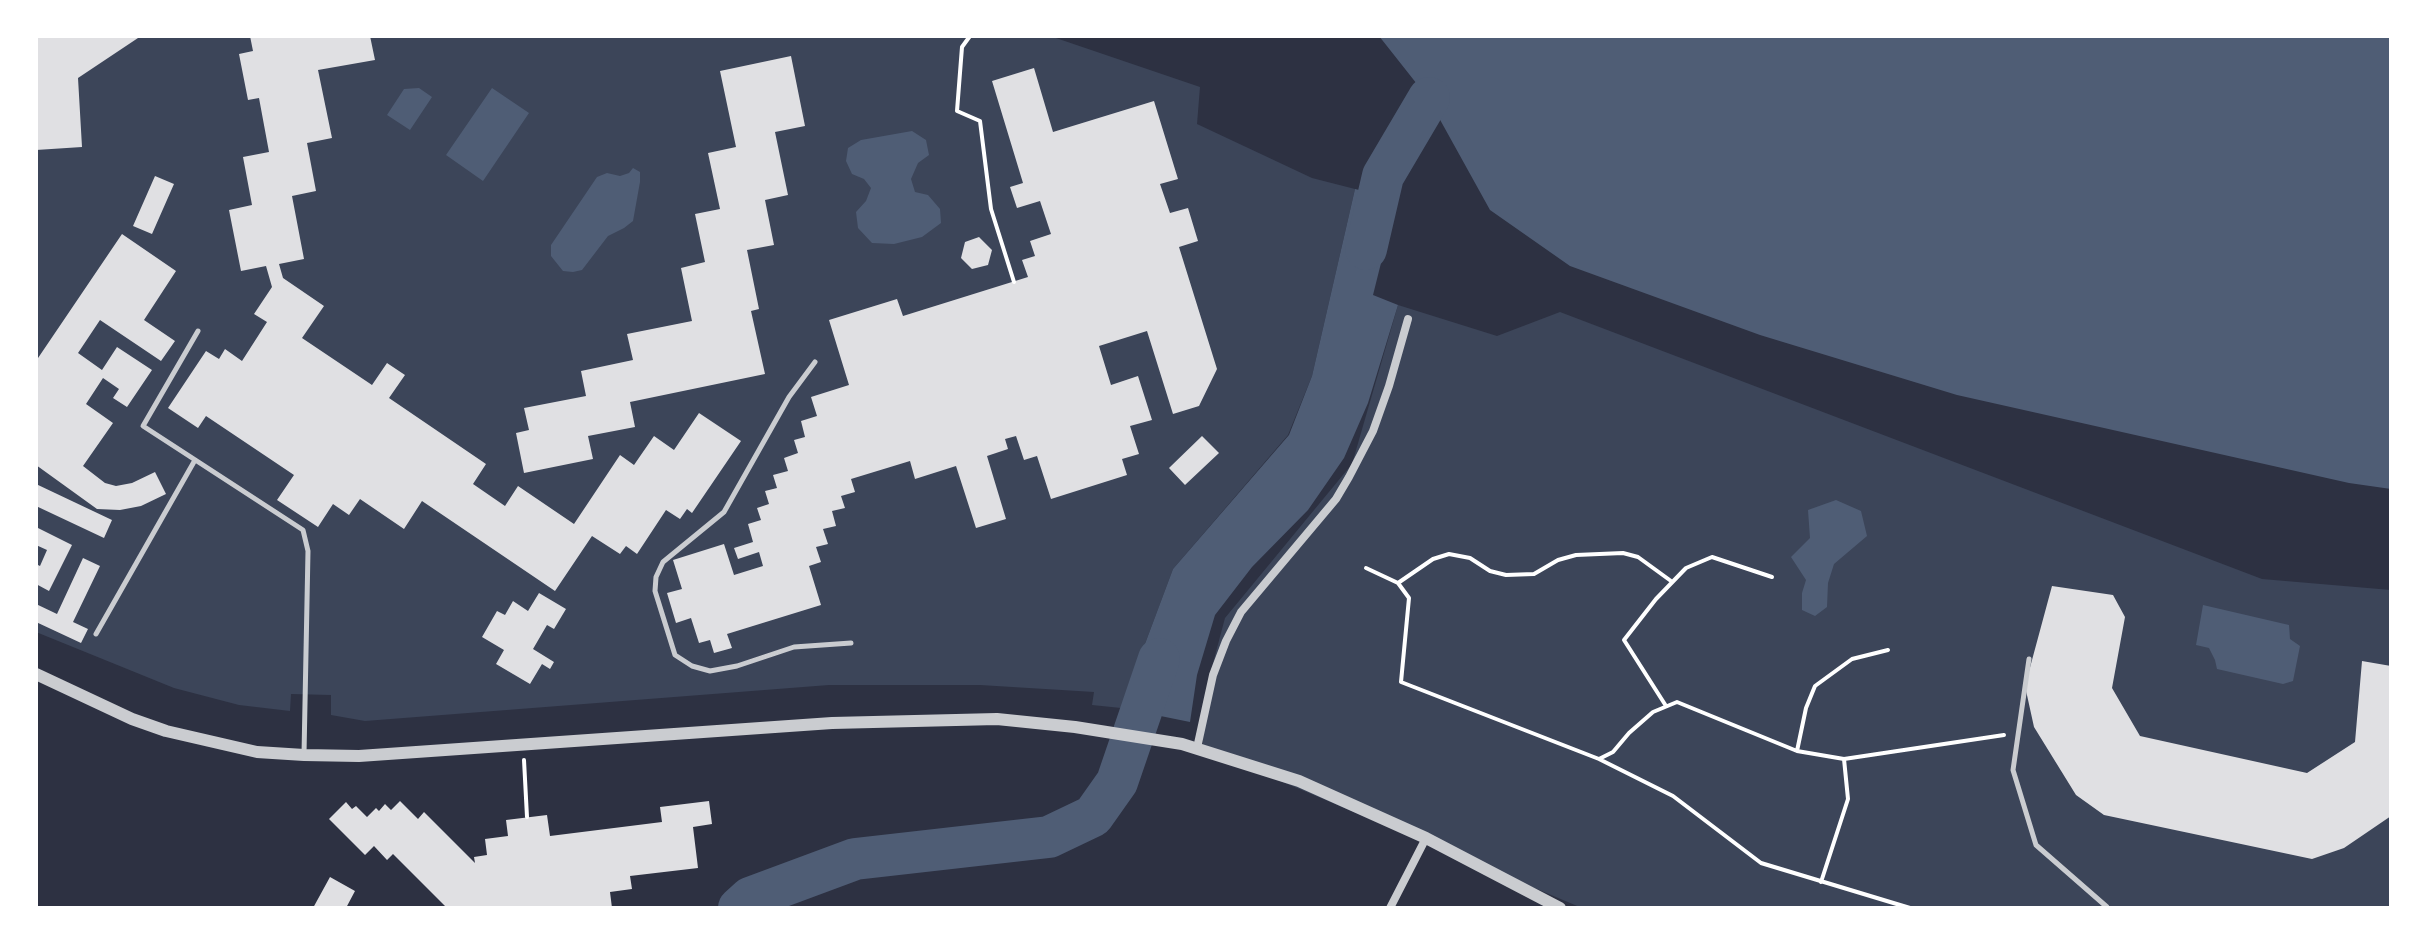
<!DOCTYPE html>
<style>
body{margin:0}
#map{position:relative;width:2427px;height:944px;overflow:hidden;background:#2d3142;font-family:"DM Sans",sans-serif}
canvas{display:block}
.frame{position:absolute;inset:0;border:38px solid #fff;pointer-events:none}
</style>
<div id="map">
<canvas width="2427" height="944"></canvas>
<div class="frame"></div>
</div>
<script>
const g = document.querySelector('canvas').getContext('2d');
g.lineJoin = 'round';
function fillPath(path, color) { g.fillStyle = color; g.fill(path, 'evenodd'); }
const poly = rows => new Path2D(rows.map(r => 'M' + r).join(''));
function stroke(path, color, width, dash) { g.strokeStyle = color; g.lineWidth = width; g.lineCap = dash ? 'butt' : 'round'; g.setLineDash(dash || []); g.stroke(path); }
const green = poly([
 [36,36,1050,36,1200,87,1197,124,1312,178,1355,189,1312,376,1288,435,1173,569,1121,708,1092,705,1094,692,980,685,829,685,365,721,331,715,331,695,291,694,290,711,239,705,174,688,36,632],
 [1398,305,1497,336,1560,312,2262,579,2391,590,2391,908,1582,908,1202,748,1209,678,1225,618,1352,464]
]);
const water = poly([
 [1379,36,2391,36,2391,489,2349,483,1957,395,1760,335,1570,266,1490,210,1428,98],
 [419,88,432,97,410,130,387,115,404,89],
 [492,88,529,113,483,181,446,155],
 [912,131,926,140,929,155,918,163,911,179,915,192,928,195,940,209,941,223,922,237,894,244,872,243,858,228,856,212,866,201,871,188,864,179,852,174,846,161,848,148,861,140],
 [633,168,640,172,640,182,633,221,624,228,608,236,582,270,573,272,563,271,551,256,551,245,597,177,607,173,620,176,629,173],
 [1355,189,1397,199,1373,295,1398,305,1368,403,1344,458,1308,510,1252,567,1215,615,1197,675,1190,722,1121,708,1173,569,1289,435,1312,376],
 [1836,500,1861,511,1867,536,1834,564,1828,583,1827,607,1815,616,1802,610,1802,593,1806,580,1791,557,1810,538,1808,510],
 [2203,605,2289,625,2290,639,2300,646,2293,681,2283,684,2217,669,2215,660,2209,648,2196,645]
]);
const river = poly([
 [1366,249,1383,176,1429,98],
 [739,908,750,898,855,859,1049,837,1093,816,1117,782,1159,659]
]);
const building = poly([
 [36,36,141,36,78,78,82,147,36,150],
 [250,36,370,36,375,60,318,70,332,138,307,143,316,191,292,196,304,259,279,264,283,278,324,306,302,338,372,385,387,363,405,375,389,398,486,464,473,484,505,506,518,486,574,524,620,455,634,465,654,436,674,450,699,413,741,441,692,513,687,509,680,519,666,510,637,554,626,546,620,554,592,536,555,591,422,501,404,529,360,499,349,515,333,504,318,527,277,500,294,475,206,416,198,428,168,408,206,351,219,359,225,349,242,361,267,322,254,314,272,287,266,266,241,271,229,210,252,205,243,157,269,152,259,98,248,100,239,54,253,51],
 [791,56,805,126,775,132,788,195,765,200,774,245,747,250,759,309,751,311,765,374,630,402,635,427,588,436,593,459,524,473,516,433,529,430,524,408,586,396,581,371,633,360,627,334,692,321,681,268,705,262,695,214,720,209,708,153,736,147,720,71],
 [1034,68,1053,132,1154,101,1178,179,1160,184,1170,213,1188,208,1198,241,1179,247,1217,369,1199,406,1173,414,1147,331,1099,346,1111,385,1138,376,1152,420,1130,426,1139,454,1122,459,1127,475,1051,499,1037,456,1024,460,1016,436,1005,439,1008,449,987,456,1006,519,976,528,956,466,915,479,910,461,851,479,855,492,841,496,845,508,832,511,836,526,823,529,828,544,816,547,821,562,809,566,821,605,727,634,732,648,714,653,710,640,699,643,691,618,676,623,667,593,682,589,673,560,724,544,734,575,763,566,759,552,738,559,734,548,753,542,748,524,761,520,757,508,769,504,765,491,777,488,773,475,788,471,784,458,798,453,794,440,805,437,801,421,817,416,811,397,849,385,829,320,897,299,903,316,1028,277,1022,260,1035,256,1030,241,1051,234,1040,201,1017,208,1010,187,1023,183,992,81],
 [155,176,174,184,152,234,133,226],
 [122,234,176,271,144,320,175,341,161,361,100,320,78,353,102,370,117,347,152,370,127,407,113,398,119,389,103,378,86,404,113,423,83,466,105,483,116,486,132,483,155,472,166,494,141,506,120,510,97,509,36,465,36,361],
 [979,237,992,250,988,265,972,269,961,258,965,242],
 [1202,436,1219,453,1185,485,1169,468],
 [36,484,112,520,104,538,36,506],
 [36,527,72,545,49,591,36,584,36,564,40,566,47,550,36,545],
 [83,558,100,566,73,622,88,629,81,643,36,622,36,604,57,614],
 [2052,586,2113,595,2125,617,2112,688,2140,736,2307,773,2355,742,2362,661,2391,666,2391,816,2344,848,2312,859,2104,815,2076,795,2034,727,2025,686],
 [539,593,566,609,554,629,547,625,533,649,554,662,550,669,542,664,530,684,496,664,504,650,482,637,497,611,505,615,513,601,528,611],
 [400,801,418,819,424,812,475,863,474,857,487,855,485,839,508,836,506,820,547,815,550,836,662,822,660,807,709,801,712,824,693,827,698,868,630,876,632,889,610,892,612,908,447,908,393,854,387,860,374,846,365,855,329,819,346,802,352,809,356,806,367,817,376,808,379,811,385,804,391,810],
 [330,877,355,891,346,908,313,908]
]);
const path = poly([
 [970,36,962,47,957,111,980,121,991,209,1014,282],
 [1366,568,1398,583,1409,598,1401,682,1599,759,1613,752,1629,733,1653,712,1677,702,1797,751],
 [1398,583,1433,559,1449,554,1470,558,1490,571,1506,575,1534,574,1558,560,1576,555,1623,553,1638,557,1671,581],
 [1666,706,1624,640,1656,599,1686,568,1712,557,1772,577],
 [1599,759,1673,796,1761,863,1910,908],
 [1844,759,1797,751,1806,708,1815,686,1852,659,1888,650],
 [524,760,527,817],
 [1821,882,1848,799,1844,759,2004,735]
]);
const service = poly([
 [198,331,143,426,303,530,308,551,304,754],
 [815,362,789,397,724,512,663,562,656,577,655,591,675,655,692,666,710,671,737,666,794,647,851,643],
 [96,634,195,460],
 [2029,659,2013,770,2036,845,2107,907]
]);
const minor = poly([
 [1197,748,1213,675,1226,641,1241,612,1336,499,1349,477,1373,431,1389,386,1408,319],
 [1390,908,1426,838]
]);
const tertiary = poly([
 [36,674,132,719,166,731,257,752,304,755,359,756,832,723,997,719,1075,727,1182,744,1299,781,1426,838,1560,908]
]);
fillPath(green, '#3c4559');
fillPath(water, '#4f5d75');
stroke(river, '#4f5d75', 42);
fillPath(building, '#e0e0e3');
stroke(path, '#fff', 4);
stroke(service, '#caccd0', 5);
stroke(minor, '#caccd0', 8);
stroke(tertiary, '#caccd0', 12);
</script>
